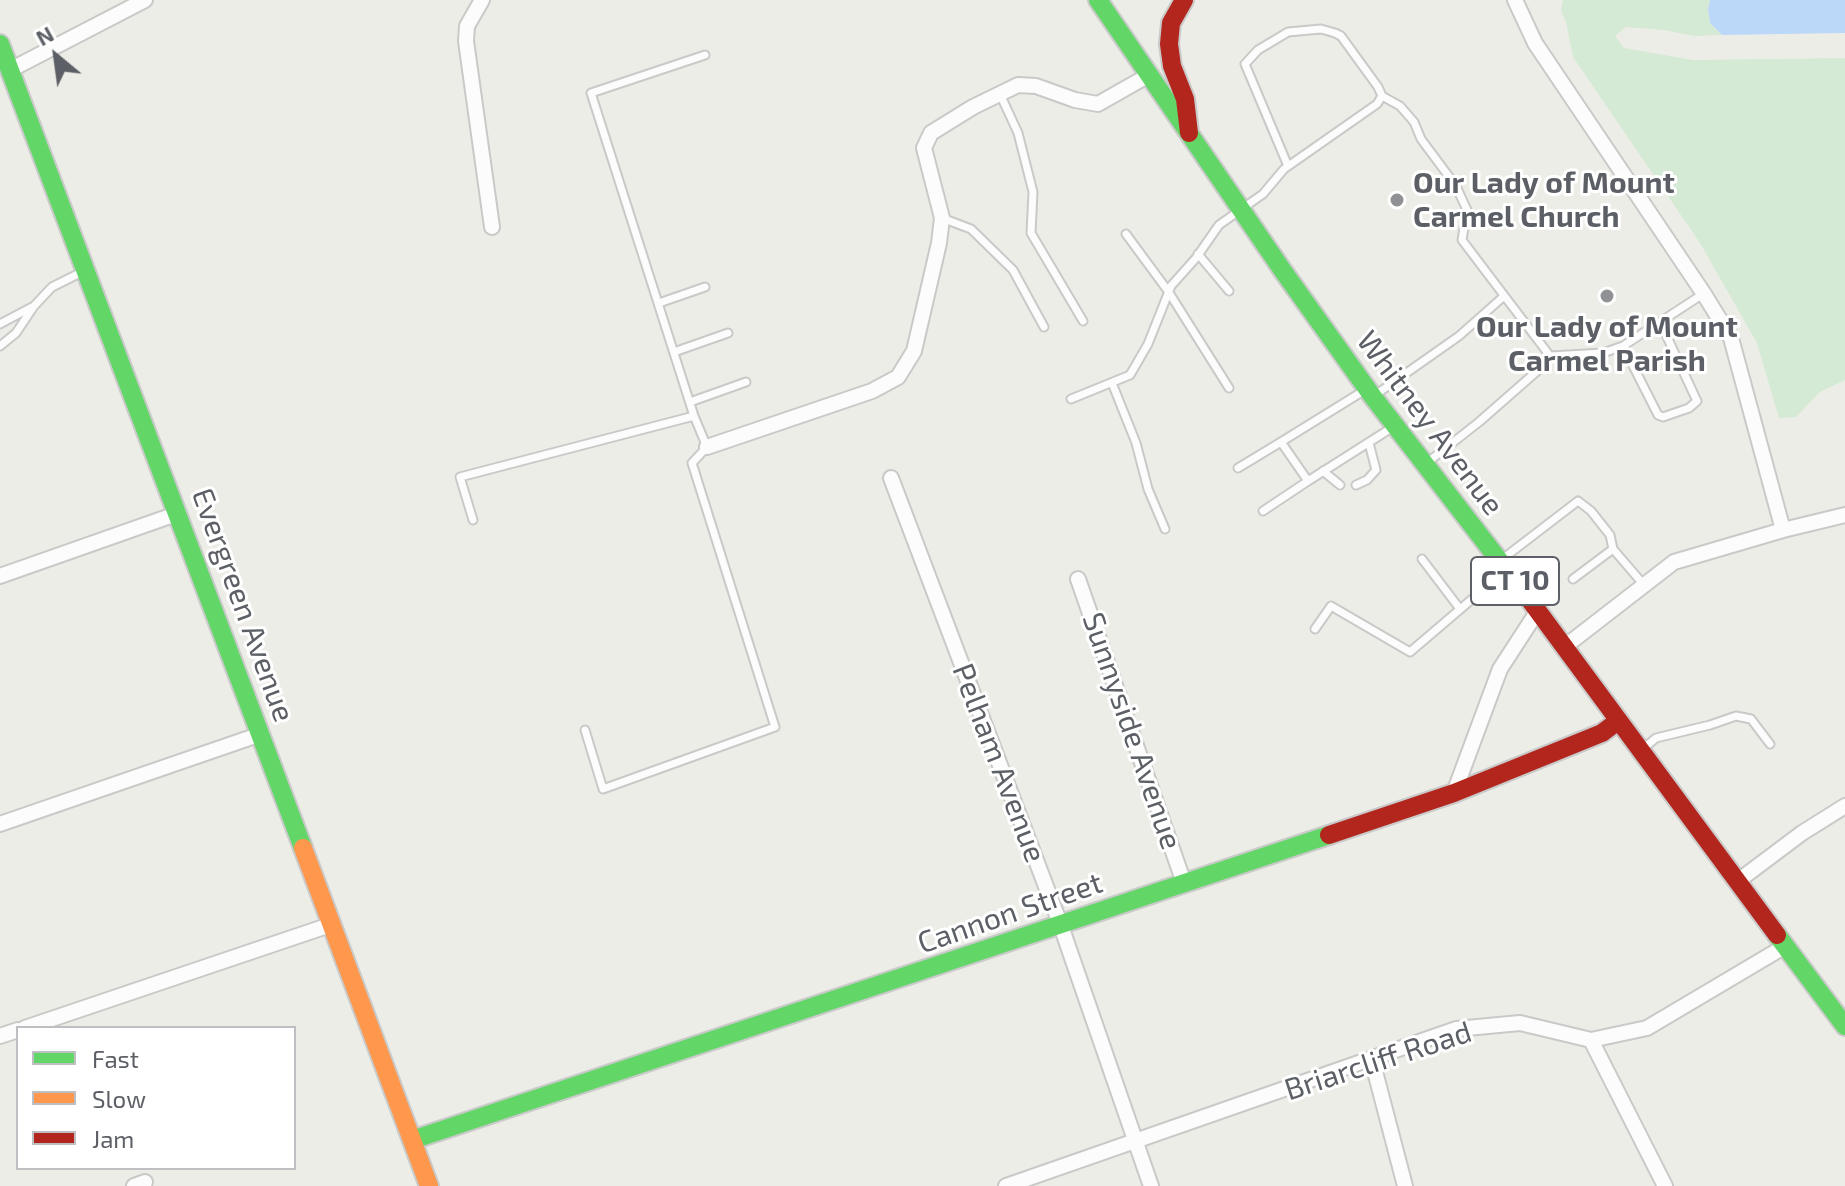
<!DOCTYPE html>
<style>
body{margin:0}
#map{position:relative;width:1845px;height:1186px;overflow:hidden;background:#edede8;font-family:"Exo 2",sans-serif}
canvas{display:block}
.legend{position:absolute;left:16px;top:1026px;width:280px;height:144px;box-sizing:border-box;background:#fff;border:2px solid #bebfc2;margin:0;padding:10px 14px;list-style:none;font-size:24px;color:#5c6066}
.legend li{display:flex;align-items:center;gap:16px;height:40px}
.legend b{width:40px;border:2px solid #bebfc2}
.north{position:absolute;left:16px;top:16px;width:80px;height:80px;-webkit-text-stroke:6px #fff;paint-order:stroke;rotate:331deg;font-size:22px;font-weight:700;line-height:32px;text-align:center;color:#5c6066}
.north::after{content:'';display:block;margin:auto;width:28px;height:36px;background:#5c6066;clip-path:polygon(50% 0,100% 100%,50% 72%,0 100%)}
</style>
<div id="map">
<canvas width="1845" height="1186"></canvas>
<ul class="legend">
<li><b style="height:10px;background:#63d668"></b>Fast</li>
<li><b style="height:10px;background:#ff974d"></b>Slow</li>
<li><b style="height:10px;background:#b3261e"></b>Jam</li>
</ul>
<div class="north">N</div>
</div>
<script>
const g = document.querySelector('canvas').getContext('2d');
g.lineJoin = 'round';
function fillPath(path, color) { g.fillStyle = color; g.fill(path, 'evenodd'); }
const poly = rows => new Path2D(rows.map(r => 'M' + r).join(''));
function stroke(path, color, width, dash) { g.strokeStyle = color; g.lineWidth = width; g.lineCap = dash ? 'butt' : 'round'; g.setLineDash(dash || []); g.stroke(path); }
function write(font, color, halo, rows, align = 'center') {
  g.font = font + ' "Exo 2",sans-serif'; g.lineWidth = 6; g.setLineDash([]); g.textBaseline = 'middle'; g.strokeStyle = halo; g.fillStyle = color; for (const [text, x, y, turn = 0] of rows) {
    g.save(); g.translate(x, y); g.rotate((+turn || 0) * Math.PI / 180); g.textAlign = isNaN(turn) ? turn : align; if (halo) g.strokeText(text, 0, 0); g.fillText(text, 0, 0); g.restore();
  }
}
const green = poly([
 [1563,0,1710,0,1708,9,1710,23,1722,35,1694,36,1664,30,1626,27,1615,36,1624,48,1693,60,1845,58,1845,380,1820,392,1796,417,1779,418,1757,343,1700,243,1573,57,1566,22,1561,11]
]);
const water = poly([
 [1710,0,1845,0,1845,33,1722,35,1710,23,1708,9]
]);
const lane = poly([
 [1000,94,1018,133,1033,192,1031,233,1083,321],
 [1382,96,1400,106,1414,122,1421,139,1456,186,1467,210,1462,240,1550,356],
 [942,218,971,229,1013,270,1044,327],
 [1126,234,1168,291,1229,388],
 [1198,254,1229,291],
 [659,303,705,287],
 [0,324,32,307],
 [0,346,16,333,34,306,52,287,84,271],
 [1623,346,1660,322],
 [674,352,728,333],
 [1550,356,1603,353,1623,346,1658,415,1663,417,1689,408,1697,401,1660,322,1703,294],
 [1112,383,1136,443,1148,489,1165,529],
 [1365,390,1281,442,1308,481,1393,427],
 [1378,393,1459,336,1503,297],
 [1071,399,1130,375,1148,344,1171,286,1196,258,1219,225,1263,194,1284,169,1377,104,1382,96,1378,87,1341,36,1335,33,1321,29,1288,32,1258,50,1245,64,1288,166],
 [690,402,746,382],
 [1428,462,1479,422,1544,365,1550,356],
 [1238,468,1281,442],
 [1323,471,1340,485],
 [1356,485,1367,480,1376,470,1369,443],
 [1263,511,1308,481],
 [473,520,460,477,694,416],
 [1505,557,1578,501,1591,511,1610,535,1613,549,1644,585],
 [1422,559,1460,609],
 [1573,579,1613,549],
 [1315,629,1331,606,1410,652,1505,571],
 [585,730,603,789,775,727,692,463,707,447,694,416,591,93,705,55],
 [1645,747,1656,738,1710,725,1736,716,1751,719,1770,744]
]);
const street = poly([
 [482,0,467,26,466,41,492,227],
 [1515,0,1535,43,1704,294,1731,338,1783,530],
 [10,70,145,0],
 [707,447,872,391,898,377,914,351,939,243,942,218,924,148,931,133,973,107,1018,85,1036,86,1075,100,1098,104,1149,75],
 [891,478,1061,926,1151,1186],
 [0,576,179,513],
 [1078,579,1184,883],
 [1563,648,1674,562,1783,530,1845,515],
 [1454,793,1500,669,1537,612],
 [0,824,261,734],
 [1738,881,1802,833,1845,806],
 [25,1028,330,925],
 [0,1036,18,1030],
 [1591,1040,1665,1186],
 [1372,1060,1405,1186],
 [134,1186,145,1182],
 [1006,1186,1456,1029,1520,1023,1591,1040,1647,1028,1787,945]
]);
const fast = poly([
 [1098,0,1283,271,1373,397,1529,599],
 [0,44,303,848],
 [1777,935,1845,1026],
 [412,1140,1329,835]
]);
const slow = poly([
 [303,848,429,1186]
]);
const jam = poly([
 [1184,0,1171,23,1169,44,1172,66,1185,99,1189,133],
 [1529,599,1777,935],
 [1329,835,1454,793,1602,733,1618,721]
]);
const markers = [
 [1397,200,8,"#8f9194"],
 [1607,296,8,"#8f9194"]
];
const shields = [
 [1515,581,88]
];
const shieldNames = [
 ["CT 10",1515,581]
];
const poiNames = [
 ["Our Lady of Mount",1413,183],
 ["Carmel Church",1413,217],
 ["Our Lady of Mount",1607,327,"center"],
 ["Carmel Parish",1607,361,"center"]
];
const streetNames = [
 ["Whitney Avenue",1430,423,53],
 ["Evergreen Avenue",243,605,70],
 ["Sunnyside Avenue",1132,731,71],
 ["Pelham Avenue",999,763,69],
 ["Cannon Street",1010,913,-19],
 ["Briarcliff Road",1378,1061,-18]
];
fillPath(green, '#d4ead4');
fillPath(water, '#bbd8f8');
stroke(lane, '#c9cac8', 11);
stroke(street, '#c9cac8', 18);
stroke(fast, '#c9cac9', 22);
stroke(slow, '#c9cac9', 22);
stroke(jam, '#c9cac9', 22);
stroke(lane, '#fcfcfc', 7);
stroke(street, '#fcfcfc', 14);
stroke(fast, '#63d668', 18);
stroke(slow, '#ff974d', 18);
stroke(jam, '#b3261e', 18);
for (const [x, y, r, color] of markers) { const dot = new Path2D(); dot.arc(x, y, r, 0, 2 * Math.PI); g.fillStyle = color; g.fill(dot); stroke(dot, '#fff', 3); }
for (const [x, y, w] of shields) { const box = new Path2D(); box.roundRect(x - w / 2, y - 24, w, 48, 6); g.fillStyle = '#fff'; g.fill(box); stroke(box, '#5c6066', 2); }
write('bold 28px', '#5c6066', null, shieldNames);
write('bold 30px', '#5c6066', '#fff', poiNames, 'left');
write('30px', '#5c6066', '#fff', streetNames);
</script>
